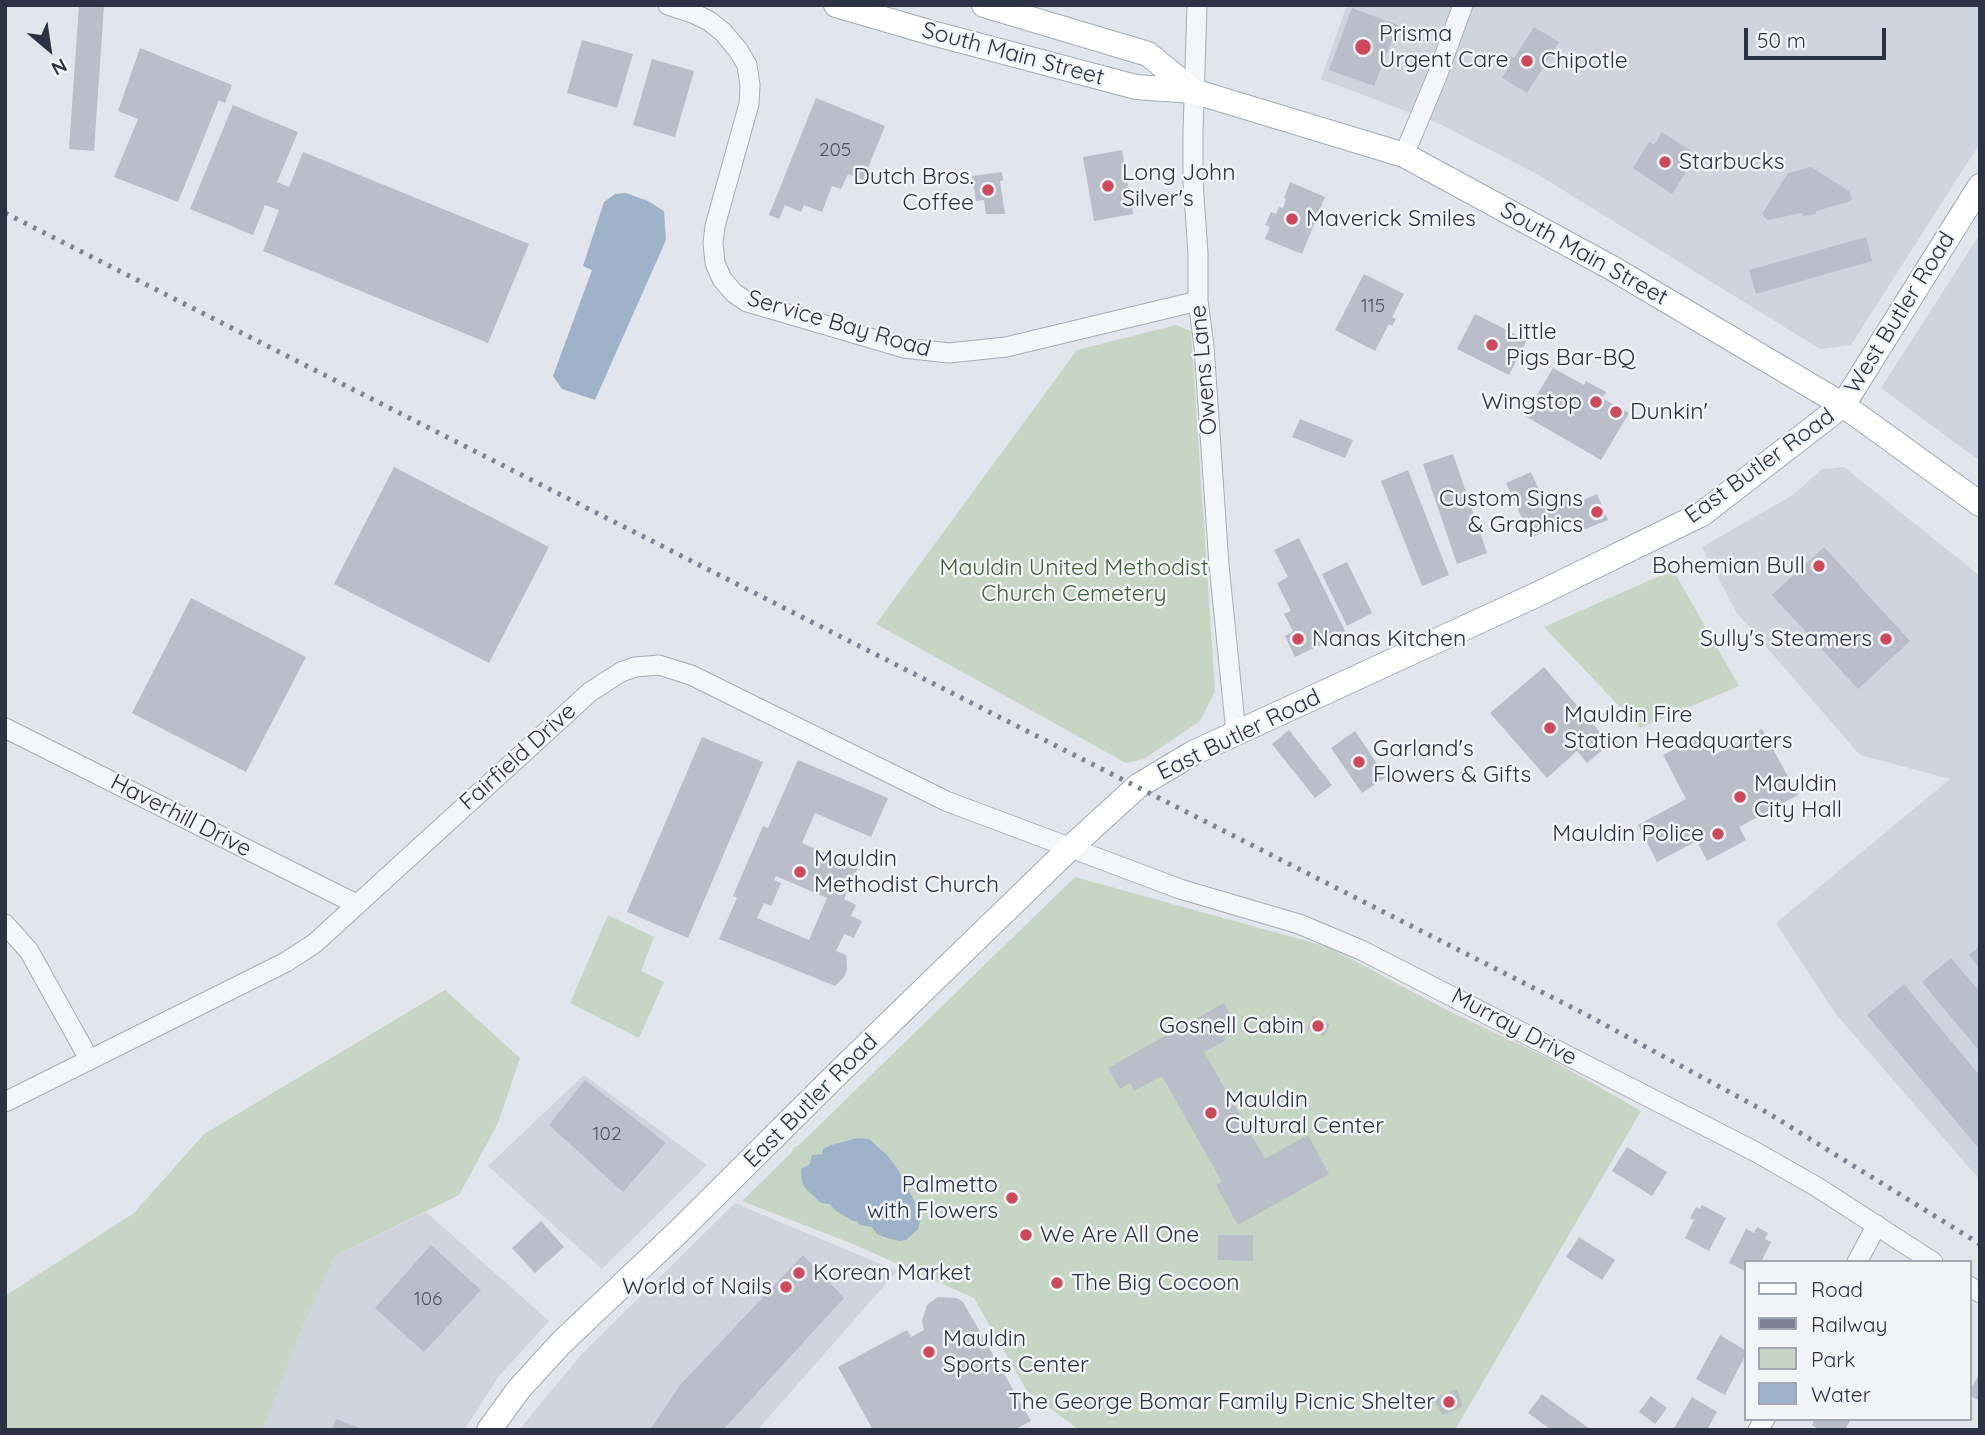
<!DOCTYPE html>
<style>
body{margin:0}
#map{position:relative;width:1985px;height:1435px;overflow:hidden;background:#e2e5eb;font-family:Quicksand,sans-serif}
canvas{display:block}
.frame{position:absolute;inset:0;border:7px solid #2a3243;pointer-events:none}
.legend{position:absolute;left:1744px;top:1260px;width:228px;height:161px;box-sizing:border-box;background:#f2f4f8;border:2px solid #a2a6b0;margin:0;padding:9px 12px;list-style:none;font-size:21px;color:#2a3243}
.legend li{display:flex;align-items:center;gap:14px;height:35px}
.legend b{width:35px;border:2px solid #a2a6b0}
.north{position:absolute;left:14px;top:14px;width:70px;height:70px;-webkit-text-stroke:5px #f2f4f8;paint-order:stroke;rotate:151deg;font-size:19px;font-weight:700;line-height:28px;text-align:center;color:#2a3243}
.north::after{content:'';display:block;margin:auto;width:24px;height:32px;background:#2a3243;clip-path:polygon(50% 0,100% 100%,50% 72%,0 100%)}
.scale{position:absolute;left:1744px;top:28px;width:142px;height:32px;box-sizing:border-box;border:4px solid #2a3243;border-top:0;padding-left:9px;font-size:21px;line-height:24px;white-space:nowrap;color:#2a3243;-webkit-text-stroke:5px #f2f4f8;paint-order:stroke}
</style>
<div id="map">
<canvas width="1985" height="1435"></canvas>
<div class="frame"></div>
<ul class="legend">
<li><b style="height:9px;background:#fff"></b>Road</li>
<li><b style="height:9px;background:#7c8494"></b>Railway</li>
<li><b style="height:19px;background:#c7d5c4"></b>Park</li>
<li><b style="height:19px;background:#9eb2ca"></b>Water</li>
</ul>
<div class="north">N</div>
<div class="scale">50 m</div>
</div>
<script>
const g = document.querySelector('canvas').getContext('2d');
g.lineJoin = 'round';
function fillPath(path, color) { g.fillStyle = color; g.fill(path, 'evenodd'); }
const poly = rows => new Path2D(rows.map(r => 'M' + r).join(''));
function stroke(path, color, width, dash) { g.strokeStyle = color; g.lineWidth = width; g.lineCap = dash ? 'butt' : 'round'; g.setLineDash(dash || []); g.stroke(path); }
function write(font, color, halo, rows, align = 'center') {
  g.font = font + ' Quicksand,sans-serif'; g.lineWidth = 5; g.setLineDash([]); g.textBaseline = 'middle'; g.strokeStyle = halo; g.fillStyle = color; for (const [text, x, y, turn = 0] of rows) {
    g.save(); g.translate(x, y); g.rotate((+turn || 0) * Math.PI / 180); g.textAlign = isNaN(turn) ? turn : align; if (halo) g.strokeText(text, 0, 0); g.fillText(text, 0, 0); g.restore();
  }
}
const built = poly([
 [1347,5,1980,5,1980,143,1851,345,1820,349,1537,174,1440,124,1321,79],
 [1980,234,1980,461,1881,388],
 [1844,467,1980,576,1980,1180,1835,1013,1776,923,1950,779,1860,755,1736,612,1702,547,1793,495,1822,469],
 [584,1075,707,1165,602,1269,488,1166],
 [735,1203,897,1271,760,1427,763,1430,519,1430,581,1355],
 [426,1212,549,1321,499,1376,464,1430,263,1430,303,1327,335,1256]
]);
const green = poly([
 [1176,325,1191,331,1215,691,1200,721,1144,759,1126,763,876,624,1077,350],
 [1673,570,1739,686,1640,728,1544,627],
 [1075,877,1328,947,1449,1011,1548,1058,1641,1111,1455,1430,1079,1430,1027,1391,974,1298,853,1244,742,1201,791,1153,794,1147,799,1145],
 [608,915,654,937,641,971,664,982,639,1038,570,1003],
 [445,990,520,1058,498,1123,459,1195,335,1256,303,1327,263,1430,5,1430,5,1296,134,1213,204,1134]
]);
const water = poly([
 [626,193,648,201,664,211,666,240,595,400,562,389,553,376,592,270,583,266,604,202,615,194],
 [858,1138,869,1139,887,1155,897,1168,919,1210,921,1217,918,1229,906,1240,900,1241,887,1238,877,1234,872,1227,860,1225,857,1221,853,1221,835,1210,830,1204,821,1203,806,1189,802,1182,801,1169,810,1164,812,1155,822,1154,823,1149,831,1145]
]);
const building = poly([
 [79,5,104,5,94,151,69,149],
 [1352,8,1398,25,1374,86,1329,70],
 [1534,27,1559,42,1527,93,1502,78,1509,67,1505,64,1510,56,1514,58],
 [582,40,633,54,617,108,567,93],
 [140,48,232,85,225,103,219,100,178,202,114,177,138,119,118,111],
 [652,59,694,71,675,137,633,125],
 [816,98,885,126,863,180,848,174,841,189,832,186,822,212,804,205,801,212,785,205,779,219,769,215],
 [233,105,298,132,277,182,289,187,303,152,529,244,488,343,263,251,279,210,265,205,253,235,190,209],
 [1662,132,1697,155,1672,194,1633,168,1649,142,1654,145],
 [1122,150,1133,214,1094,221,1083,157],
 [1811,167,1849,191,1852,199,1848,202,1816,211,1816,214,1803,216,1802,213,1768,220,1765,218,1762,214,1788,173],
 [1002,172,1003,180,1000,181,1005,214,986,214,984,200,976,201,972,176],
 [1290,182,1325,197,1302,254,1265,239,1270,227,1265,225,1271,212,1276,214,1279,207,1283,208,1286,199,1284,198],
 [1866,237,1872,261,1756,294,1749,270],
 [1364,274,1404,294,1392,317,1396,319,1392,326,1389,324,1375,351,1335,330],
 [1475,314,1527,340,1509,375,1457,349],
 [1553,368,1584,385,1586,381,1606,392,1602,398,1629,413,1601,460,1525,416],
 [1300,419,1353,440,1345,458,1292,437],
 [1453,454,1487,553,1457,564,1423,464],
 [394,467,549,547,489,663,334,584],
 [1408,470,1449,575,1422,586,1381,481],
 [1531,472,1546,506,1573,494,1577,503,1597,494,1608,520,1583,530,1577,518,1531,538,1506,483],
 [1299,538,1346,633,1295,657,1285,636,1293,631,1284,614,1291,611,1277,583,1288,577,1274,550],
 [1824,547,1910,641,1858,689,1772,595],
 [1347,562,1372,613,1347,626,1322,574],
 [191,598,306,657,246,772,132,713],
 [1544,667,1610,744,1587,763,1577,751,1547,778,1490,713],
 [1762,729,1798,795,1739,827,1746,840,1707,861,1697,841,1657,862,1638,825,1686,799,1663,755,1703,734,1714,755],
 [1289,730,1332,785,1315,798,1272,744],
 [1355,731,1386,777,1362,793,1331,748],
 [702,737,763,762,688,938,627,912],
 [798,760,888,798,871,837,815,813,802,843,858,867,844,899,856,905,851,916,862,921,854,938,844,934,836,951,846,955,847,968,845,976,835,986,719,939,737,898,733,896,763,826,768,828],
 [776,876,827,898,809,940,757,918,764,903,771,906,781,883,774,880],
 [1980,946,1980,969,1969,955],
 [1951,958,1980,992,1980,1052,1922,982],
 [1904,984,1980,1076,1980,1150,1867,1015],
 [1224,1003,1236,1024,1222,1032,1226,1040,1204,1052,1265,1159,1308,1135,1329,1174,1238,1225,1216,1185,1222,1182,1162,1076,1134,1091,1130,1083,1120,1089,1108,1068],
 [1313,1016,1330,1024,1324,1036,1307,1029],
 [585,1080,666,1143,623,1192,549,1125],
 [1627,1147,1667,1172,1652,1196,1612,1171],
 [1702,1205,1726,1218,1709,1251,1685,1238,1694,1220,1690,1218,1696,1207,1700,1209],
 [541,1221,564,1247,535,1273,512,1248],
 [1757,1227,1768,1233,1765,1239,1771,1242,1761,1262,1745,1262,1745,1271,1729,1263,1746,1229,1754,1233],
 [1218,1235,1253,1235,1253,1261,1218,1260],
 [1579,1237,1615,1260,1602,1280,1566,1257],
 [431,1245,481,1290,424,1352,375,1308],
 [803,1255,844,1298,723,1430,650,1430,681,1384],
 [938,1297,956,1298,963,1302,1031,1421,1014,1430,873,1430,838,1367,907,1330,911,1337,924,1330,922,1321,927,1305],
 [1720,1335,1745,1350,1745,1356,1725,1395,1696,1379],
 [1980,1373,1980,1401,1969,1395,1969,1391],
 [1457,1389,1463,1406,1442,1415,1434,1399],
 [1542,1394,1591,1430,1551,1430,1528,1413],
 [1651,1396,1667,1408,1655,1424,1639,1412],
 [1692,1397,1717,1412,1707,1430,1673,1430],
 [336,1419,365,1430,332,1430],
 [1815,1419,1851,1419,1845,1430,1820,1430,1812,1425]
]);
const minor = poly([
 [668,5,695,14,709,21,723,32,738,50,747,65,750,85,749,104,715,226,713,243,715,263,722,279,734,293,747,302,904,348,949,353,1006,347,1198,301],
 [1197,5,1193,132,1193,182,1198,253,1198,301,1204,346,1219,565,1236,733],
 [1404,155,1437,76,1463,5],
 [5,728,356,904],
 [5,924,29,951,89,1059],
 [5,1102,286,962,315,943,590,692,621,672,635,667,659,665,691,675,946,801,1180,889,1299,924,1361,950,1754,1151,1817,1187,1933,1262],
 [1857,1262,1877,1225],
 [1969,1286,1980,1293],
 [1758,1430,1765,1419]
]);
const major = poly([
 [836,5,932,33,1136,87,1193,91,1404,155,1612,268,1843,405,1980,504],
 [984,5,1148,54,1193,91],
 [489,1430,519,1389,561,1343,676,1234,835,1076,1070,848,1138,786,1193,753,1538,594,1702,514,1843,405,1980,186]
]);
const rail = poly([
 [5,213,1585,1014,1768,1113,1980,1244]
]);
const markers = [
 [1363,47,9,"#ce4959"],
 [1527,61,7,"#ce4959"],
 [1665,162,7,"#ce4959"],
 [1108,186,7,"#ce4959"],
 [988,190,7,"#ce4959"],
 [1292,219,7,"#ce4959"],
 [1492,345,7,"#ce4959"],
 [1596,402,7,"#ce4959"],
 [1616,412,7,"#ce4959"],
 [1597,512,7,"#ce4959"],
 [1819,566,7,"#ce4959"],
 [1298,639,7,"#ce4959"],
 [1886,639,7,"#ce4959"],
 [1550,728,7,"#ce4959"],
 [1359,762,7,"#ce4959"],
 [1740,797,7,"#ce4959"],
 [1718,834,7,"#ce4959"],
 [800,872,7,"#ce4959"],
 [1318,1026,7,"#ce4959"],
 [1211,1113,7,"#ce4959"],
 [1012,1198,7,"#ce4959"],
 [1026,1235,7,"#ce4959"],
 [799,1273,7,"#ce4959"],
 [1057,1283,7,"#ce4959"],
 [786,1287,7,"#ce4959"],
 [929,1352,7,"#ce4959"],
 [1449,1402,7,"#ce4959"]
];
const numberNames = [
 ["205",835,150],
 ["115",1373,306],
 ["102",607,1134],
 ["106",428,1299]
];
const poiNames = [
 ["Prisma",1379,34],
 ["Urgent Care",1379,60],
 ["Chipotle",1541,61],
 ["Starbucks",1679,162],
 ["Long John",1122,173],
 ["Silver's",1122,199],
 ["Dutch Bros.",974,177,"right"],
 ["Coffee",974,203,"right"],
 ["Maverick Smiles",1306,219],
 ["Little",1506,332],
 ["Pigs Bar-BQ",1506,358],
 ["Wingstop",1582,402,"right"],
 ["Dunkin'",1630,412],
 ["Custom Signs",1583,499,"right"],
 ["& Graphics",1583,525,"right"],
 ["Bohemian Bull",1805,566,"right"],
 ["Nanas Kitchen",1312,639],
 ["Sully's Steamers",1872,639,"right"],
 ["Mauldin Fire",1564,715],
 ["Station Headquarters",1564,741],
 ["Garland's",1373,749],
 ["Flowers & Gifts",1373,775],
 ["Mauldin",1754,784],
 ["City Hall",1754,810],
 ["Mauldin Police",1704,834,"right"],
 ["Mauldin",814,859],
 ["Methodist Church",814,885],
 ["Gosnell Cabin",1304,1026,"right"],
 ["Mauldin",1225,1100],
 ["Cultural Center",1225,1126],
 ["Palmetto",998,1185,"right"],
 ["with Flowers",998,1211,"right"],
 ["We Are All One",1040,1235],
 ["Korean Market",813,1273],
 ["The Big Cocoon",1071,1283],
 ["World of Nails",772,1287,"right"],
 ["Mauldin",943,1339],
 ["Sports Center",943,1365],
 ["The George Bomar Family Picnic Shelter",1435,1402,"right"]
];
const streetNames = [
 ["South Main Street",1013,54,15],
 ["South Main Street",1584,254,29],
 ["West Butler Road",1900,313,-58],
 ["Service Bay Road",839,324,16],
 ["Owens Lane",1204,370,-95],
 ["East Butler Road",1760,466,-36],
 ["East Butler Road",1239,735,-26],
 ["Fairfield Drive",518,757,-42],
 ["Haverhill Drive",181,816,27],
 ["Murray Drive",1514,1027,28],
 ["East Butler Road",811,1101,-45]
];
const parkNames = [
 ["Mauldin United Methodist",1074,568],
 ["Church Cemetery",1074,594]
];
fillPath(built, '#d0d4dd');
fillPath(green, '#c7d5c4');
fillPath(water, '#9eb2ca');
fillPath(building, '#babec8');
stroke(minor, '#a7acb5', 21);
stroke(major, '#a2a9b6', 26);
stroke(minor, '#f5f6f9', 19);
stroke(major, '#fff', 24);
stroke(rail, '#7c8494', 5, [3.5, 7]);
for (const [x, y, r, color] of markers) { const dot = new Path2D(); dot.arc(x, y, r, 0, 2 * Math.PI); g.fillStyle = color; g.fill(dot); stroke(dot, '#f2f4f8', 2.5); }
write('19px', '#4e5564', null, numberNames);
write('23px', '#2a3243', '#f2f4f8', poiNames, 'left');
write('23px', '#2a3243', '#f2f4f8', streetNames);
write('23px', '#3e5f38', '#f2f4f8', parkNames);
</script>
